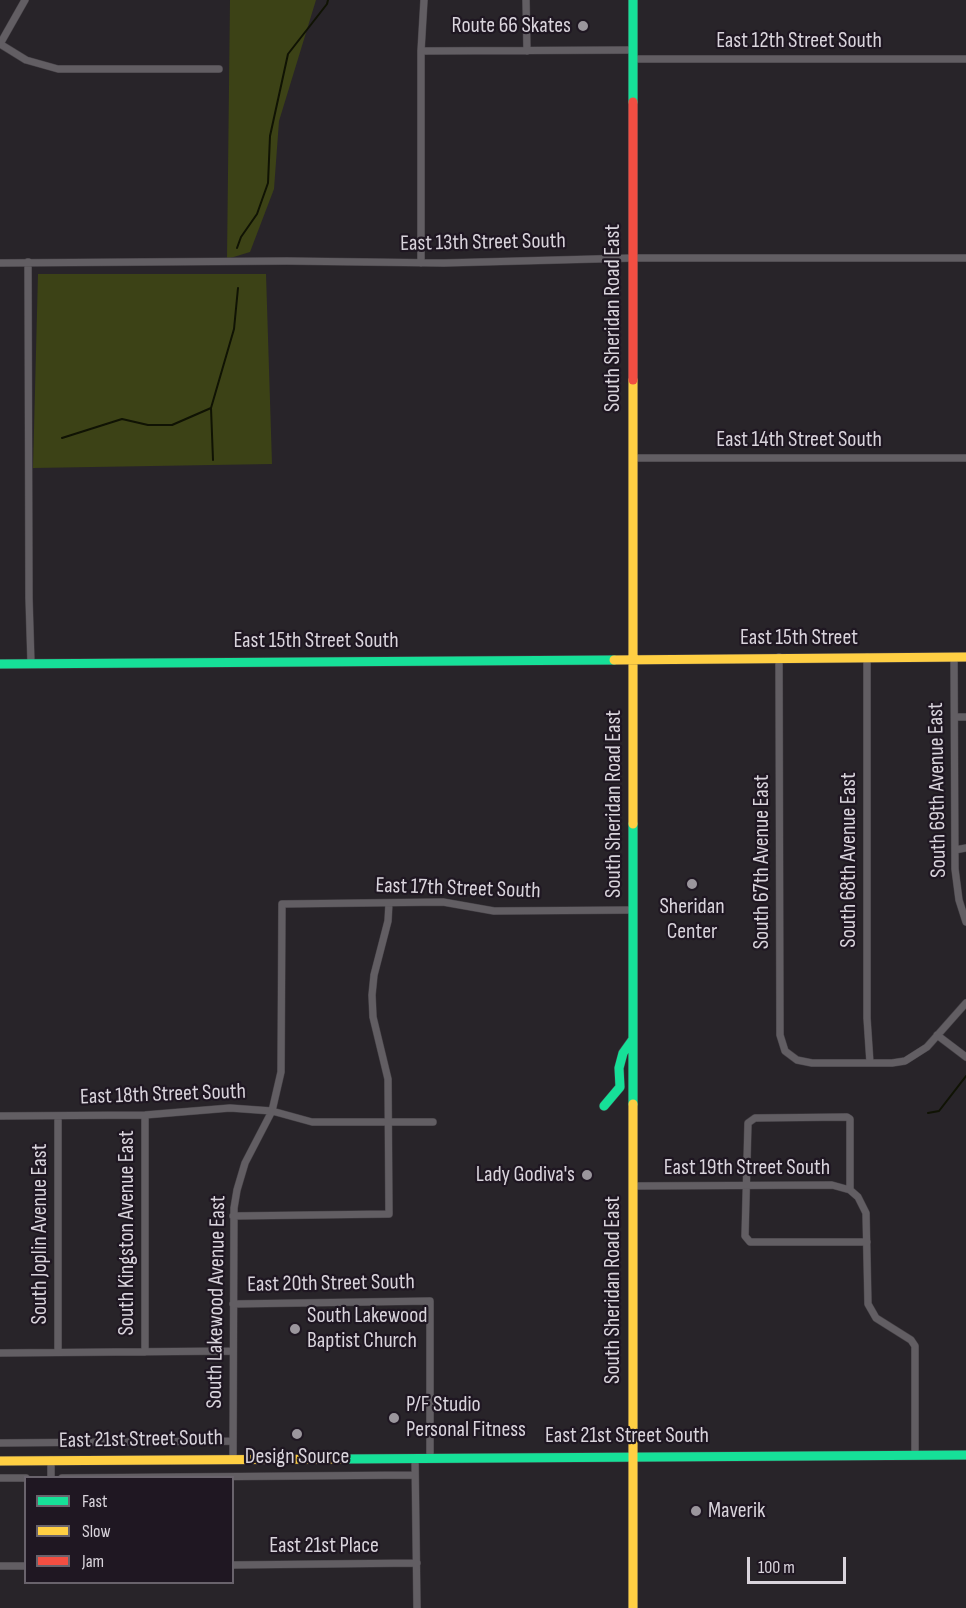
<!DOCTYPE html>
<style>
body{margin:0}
#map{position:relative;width:966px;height:1608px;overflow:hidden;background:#282429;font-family:"Sofia Sans Condensed",sans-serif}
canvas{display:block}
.legend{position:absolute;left:24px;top:1476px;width:210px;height:108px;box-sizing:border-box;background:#1f1722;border:2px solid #69636c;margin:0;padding:8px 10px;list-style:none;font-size:18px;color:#d9d4dc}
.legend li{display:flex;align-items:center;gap:12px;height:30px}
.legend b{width:30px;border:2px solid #69636c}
.scale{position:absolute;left:747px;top:1557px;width:99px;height:27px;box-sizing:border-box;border:3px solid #d9d4dc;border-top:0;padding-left:8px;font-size:18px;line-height:21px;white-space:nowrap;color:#d9d4dc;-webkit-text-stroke:4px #1f1722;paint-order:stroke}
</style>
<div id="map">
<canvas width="966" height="1608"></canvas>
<ul class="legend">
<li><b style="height:8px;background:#16e098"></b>Fast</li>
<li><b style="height:8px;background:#ffcf43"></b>Slow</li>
<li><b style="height:8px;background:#f24e42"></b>Jam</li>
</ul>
<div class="scale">100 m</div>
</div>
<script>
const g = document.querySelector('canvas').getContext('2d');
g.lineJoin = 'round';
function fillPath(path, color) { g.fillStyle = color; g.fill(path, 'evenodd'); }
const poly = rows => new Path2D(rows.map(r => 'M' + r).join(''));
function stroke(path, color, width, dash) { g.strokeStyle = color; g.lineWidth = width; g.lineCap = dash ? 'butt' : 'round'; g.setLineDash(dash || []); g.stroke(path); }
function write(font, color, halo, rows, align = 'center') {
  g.font = font + ' "Sofia Sans Condensed",sans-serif'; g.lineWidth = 4.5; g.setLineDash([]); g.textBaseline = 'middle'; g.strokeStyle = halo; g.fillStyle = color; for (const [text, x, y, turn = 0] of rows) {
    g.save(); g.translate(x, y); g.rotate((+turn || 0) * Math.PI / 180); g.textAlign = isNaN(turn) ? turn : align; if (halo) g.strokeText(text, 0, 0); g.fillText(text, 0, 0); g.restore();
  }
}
const green = poly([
 [230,0,316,0,279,121,274,189,250,252,227,259],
 [38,274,266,274,272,464,33,468]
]);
const stream = poly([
 [237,248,241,237,257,214,268,183,270,136,288,54,327,4,328,0],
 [62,438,122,419,148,425,172,425,211,408],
 [213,460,211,408,234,329,238,288],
 [928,1113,939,1111,966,1076]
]);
const street = poly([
 [526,0,527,51],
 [0,44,26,60,58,69,219,69],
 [0,44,25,0],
 [421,51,633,50],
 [633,59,966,59],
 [28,262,29,598,31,663],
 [0,263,287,261,444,263,633,258,966,258],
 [421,263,421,51,424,0],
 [633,458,966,458],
 [779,657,780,1035,785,1051,797,1060,812,1063,892,1063,905,1061,927,1047,966,1003],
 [867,657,867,1018,870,1063],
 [954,657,955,869,959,900,966,922],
 [955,717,966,717],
 [955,850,966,848],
 [937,1035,966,1057],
 [0,1116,145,1115,230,1108,272,1111,312,1122,433,1122],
 [58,1116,58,1352],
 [633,1186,832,1185,850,1190,858,1197,866,1213,868,1304,876,1318,911,1340,915,1346,915,1455],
 [850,1190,850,1119,847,1117,755,1118,748,1123,745,1236,750,1242,867,1242],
 [233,1216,389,1214,388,1079,373,1017,372,995,374,975,388,921,389,903],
 [233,1304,430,1301,430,1458],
 [145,1352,145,1115],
 [0,1353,233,1351],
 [0,1443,233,1441],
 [415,1458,417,1608],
 [233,1459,234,1208,237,1190,245,1163,272,1111,281,1072,282,904,443,902,494,911,633,910],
 [51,1460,51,1478],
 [0,1478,26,1478],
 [62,1478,415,1475],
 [232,1565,417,1563],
 [0,1566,26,1566]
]);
const fast = poly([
 [633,0,633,102],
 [0,664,614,660],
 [633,824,633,1104],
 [604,1106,620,1087,619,1068,623,1053,633,1039],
 [344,1459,966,1455]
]);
const slow = poly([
 [633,380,633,824],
 [614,660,966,657],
 [633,1104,633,1608],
 [0,1461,344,1459]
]);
const jam = poly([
 [633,102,633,380]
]);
const markers = [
 [583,26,6,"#9b969d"],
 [692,884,6,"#9b969d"],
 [587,1175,6,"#9b969d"],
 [295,1329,6,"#9b969d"],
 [394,1418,6,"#9b969d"],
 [297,1434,6,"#9b969d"],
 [696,1511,6,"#9b969d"]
];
const poiNames = [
 ["Route 66 Skates",571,26,"right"],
 ["Sheridan",692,907,"center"],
 ["Center",692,932,"center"],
 ["Lady Godiva's",575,1175,"right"],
 ["South Lakewood",307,1316],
 ["Baptist Church",307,1341],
 ["P/F Studio",406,1405],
 ["Personal Fitness",406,1430],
 ["Design Source",297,1457,"center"],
 ["Maverik",708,1511]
];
const streetNames = [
 ["East 12th Street South",799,41],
 ["East 13th Street South",483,243,-1],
 ["South Sheridan Road East",613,318,-90],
 ["East 14th Street South",799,440],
 ["East 15th Street",799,638],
 ["East 15th Street South",316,641],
 ["South 69th Avenue East",938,790,-91],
 ["South Sheridan Road East",614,804,-90],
 ["South 68th Avenue East",849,860,-90],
 ["South 67th Avenue East",762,862,-90],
 ["East 17th Street South",458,889,2],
 ["East 18th Street South",163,1095,-2],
 ["East 19th Street South",747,1168],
 ["South Kingston Avenue East",127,1233,-90],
 ["South Joplin Avenue East",40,1234,-90],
 ["East 20th Street South",331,1284,-1],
 ["South Sheridan Road East",613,1290,-90],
 ["South Lakewood Avenue East",217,1302,-89],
 ["East 21st Street South",627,1436],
 ["East 21st Street South",141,1440,-1],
 ["East 21st Place",324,1546]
];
fillPath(green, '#3c4216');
stroke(stream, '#101304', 2);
stroke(street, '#454146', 8);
stroke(fast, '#454146', 10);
stroke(slow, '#454146', 10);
stroke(jam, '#454146', 10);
stroke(street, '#625e63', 7);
stroke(fast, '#16e098', 9);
stroke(slow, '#ffcf43', 9);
stroke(jam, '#f24e42', 9);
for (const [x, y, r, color] of markers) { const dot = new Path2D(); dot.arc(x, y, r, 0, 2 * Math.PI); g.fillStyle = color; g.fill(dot); stroke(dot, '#1f1722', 2); }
write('22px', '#d9d4dc', '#1f1722', poiNames, 'left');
write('22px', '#d9d4dc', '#1f1722', streetNames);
</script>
